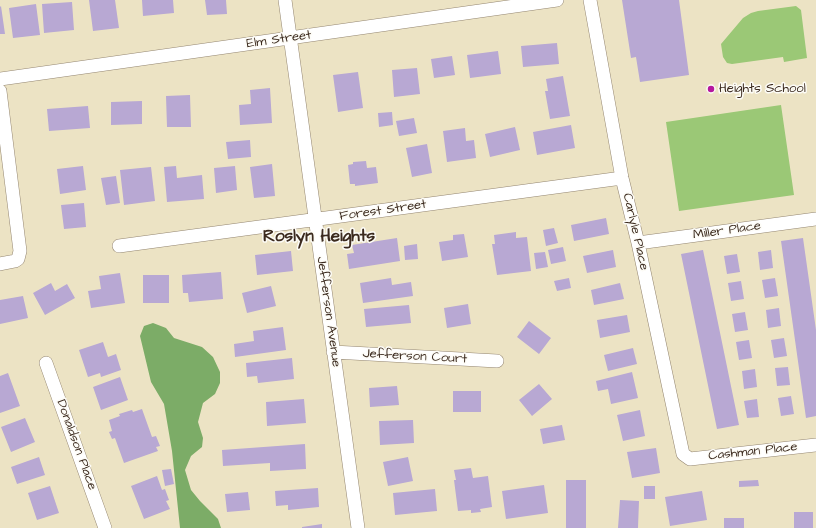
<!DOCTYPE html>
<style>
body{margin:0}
canvas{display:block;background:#ece3c4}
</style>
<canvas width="816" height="528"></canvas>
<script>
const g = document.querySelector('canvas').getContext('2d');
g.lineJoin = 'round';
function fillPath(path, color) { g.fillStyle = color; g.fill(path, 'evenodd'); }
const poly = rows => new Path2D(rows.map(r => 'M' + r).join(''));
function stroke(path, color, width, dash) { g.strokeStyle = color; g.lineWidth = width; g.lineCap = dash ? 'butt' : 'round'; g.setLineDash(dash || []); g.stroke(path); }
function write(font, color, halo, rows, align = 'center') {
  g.font = font + ' "Architects Daughter",sans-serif'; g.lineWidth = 3; g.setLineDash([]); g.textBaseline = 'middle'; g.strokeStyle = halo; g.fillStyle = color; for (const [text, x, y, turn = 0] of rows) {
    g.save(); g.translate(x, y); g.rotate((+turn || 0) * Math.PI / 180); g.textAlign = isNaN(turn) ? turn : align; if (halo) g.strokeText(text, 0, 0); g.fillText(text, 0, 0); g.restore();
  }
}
const green = poly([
 [796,6,801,10,807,58,784,62,783,57,732,64,727,63,723,57,721,44,743,18,751,13,758,11],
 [781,105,794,195,679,211,666,122]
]);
const forest = poly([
 [153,323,166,328,174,338,202,347,213,357,220,372,220,383,215,394,203,403,198,422,203,438,202,447,191,456,185,470,191,490,200,501,218,519,221,528,180,528,172,451,164,404,151,382,140,336,144,326]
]);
const building = poly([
 [89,0,115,0,119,28,93,31],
 [142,0,173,0,174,13,143,16],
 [205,0,226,0,227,14,207,15],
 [622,0,679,0,689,75,640,82,636,57,631,58],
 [72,2,74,30,44,33,42,4],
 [36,4,40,35,13,38,9,8],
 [1,6,5,34,0,34,0,7],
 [557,43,559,64,523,67,521,46],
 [498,51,501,74,470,78,467,55],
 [452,56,455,75,434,78,431,59],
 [417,68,420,94,394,97,392,70],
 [358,72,363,108,338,112,333,75],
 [563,76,570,116,550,119,545,91,548,91,546,79],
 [270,88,272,123,240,125,239,105,251,104,250,90],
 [190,95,191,127,167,127,166,96],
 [142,101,142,124,111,125,111,102],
 [88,106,90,128,49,131,47,109],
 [392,112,393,125,379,127,378,113],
 [414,118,417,133,399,136,396,121],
 [571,125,575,148,537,155,533,132],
 [515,127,520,150,490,157,485,134],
 [465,128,466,141,474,140,476,158,447,162,443,131],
 [250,140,251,157,228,159,226,142],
 [427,144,432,173,412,177,406,148],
 [366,161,367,168,376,167,378,183,355,186,355,184,350,184,348,165,353,164,353,162],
 [272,164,275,196,254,198,250,167],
 [83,166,86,190,60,194,57,169],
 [176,166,177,178,202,175,204,199,167,202,164,167],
 [235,166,237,190,216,193,214,168],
 [151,167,155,201,124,205,120,170],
 [116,176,120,203,106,205,101,178],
 [84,203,86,227,64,229,61,205],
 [606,218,609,234,574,241,571,225],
 [554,228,558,243,546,246,543,230],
 [516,232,516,238,527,237,531,271,497,275,492,244,495,244,494,235],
 [464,234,468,257,442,261,439,242,453,240,453,235],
 [397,238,400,261,349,269,347,254,354,253,352,245],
 [803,238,816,330,816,416,806,418,781,241],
 [417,244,418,259,405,260,404,246],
 [563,247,566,261,551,264,548,250],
 [613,250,616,267,587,273,583,256],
 [703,250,739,425,717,429,681,254],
 [771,250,773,268,760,270,758,252],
 [291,251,293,271,257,275,255,255],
 [545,252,548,267,536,269,534,253],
 [737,254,740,272,727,274,724,256],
 [221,272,223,299,189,302,188,293,183,293,182,275],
 [120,273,125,303,91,308,88,291,101,289,99,276],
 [143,275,169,275,169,303,143,303],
 [391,278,392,285,411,282,413,296,363,303,360,283],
 [569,278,571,288,557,291,554,281],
 [775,278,778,296,765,298,762,280],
 [741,281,744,299,731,301,728,283],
 [51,283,55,291,67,284,75,298,45,315,33,293],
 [620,283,624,299,594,305,591,290],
 [271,286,276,306,247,313,242,293],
 [23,296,28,318,0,324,0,300],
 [468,304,471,324,447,328,444,308],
 [409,305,411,323,366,327,364,309],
 [779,308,781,326,768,328,766,310],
 [745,312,748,330,735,332,732,314],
 [627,315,630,332,600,338,597,320],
 [529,321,551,338,539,354,517,337],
 [283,327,286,350,235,357,234,344,254,341,253,331],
 [784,338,787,356,774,358,771,340],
 [749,340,752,358,739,360,736,342],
 [103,342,108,357,116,354,121,370,101,377,100,373,88,377,79,350],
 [633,348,637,364,608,371,604,355],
 [292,358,294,379,258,383,257,376,247,377,246,363],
 [788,367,790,385,777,386,775,368],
 [755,369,757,387,744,389,742,371],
 [632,372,638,398,611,404,608,389,598,391,596,381],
 [8,373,20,406,0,413,0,376],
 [120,377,128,400,101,410,93,387],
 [539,384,552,399,532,416,519,400],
 [397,386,399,405,370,407,369,388],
 [453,391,481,391,481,412,453,412],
 [791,396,794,414,781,416,778,398],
 [304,399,306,423,267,426,266,402],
 [757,399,759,417,747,418,744,401],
 [142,409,152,437,156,436,160,446,156,447,158,451,124,463,115,438,112,439,109,432,112,431,109,420,120,416,119,414,132,410,133,412],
 [640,410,645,436,623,441,617,415],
 [25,418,35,442,11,452,1,427],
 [413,420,414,443,380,445,379,421],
 [562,425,565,440,543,444,540,429],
 [305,444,306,469,270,471,270,463,223,466,222,450],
 [656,448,660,473,632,478,627,452],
 [39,457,45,475,17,484,11,467],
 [408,457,413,481,388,486,383,462],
 [471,468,473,478,488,476,492,507,480,509,481,512,471,513,471,510,458,511,454,480,456,480,454,470],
 [171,469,174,484,165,486,162,470],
 [157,476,162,490,165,489,169,500,166,501,170,509,144,519,131,486],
 [566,480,586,480,586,528,566,528],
 [758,480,759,486,739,487,739,481],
 [544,485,548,513,506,519,502,491],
 [50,486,59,513,37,520,28,493],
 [644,486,655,486,655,499,644,499],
 [318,488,319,507,288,510,288,505,276,506,275,491],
 [435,489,437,511,395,515,393,493],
 [702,491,707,520,670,526,665,497],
 [248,492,250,510,227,512,225,494],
 [620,500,639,501,638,528,618,528],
 [794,512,813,512,813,528,794,528],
 [724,518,744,518,744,528,724,528],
 [322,524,322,528,302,528,302,527]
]);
const minor = poly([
 [285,0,358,528],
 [590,0,622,178,638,243,683,454,690,459,816,445],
 [0,79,557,0],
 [0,91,20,251,18,259,15,261,0,264],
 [638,243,816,219],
 [119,246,622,178],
 [333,352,497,361],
 [46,363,105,528]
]);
const markers = [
 [711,89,4,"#b5179e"]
];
const streetNames = [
 ["Elm Street",279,40,-8],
 ["Forest Street",383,211,-8],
 ["Miller Place",727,231,-8],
 ["Carlyle Place",635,232,77],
 ["Jefferson Avenue",328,312,82],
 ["Jefferson Court",415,357,3],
 ["Donaldson Place",76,445,70],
 ["Cashman Place",753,452,-6]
];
const poiNames = [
 ["Heights School",719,89]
];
const districtNames = [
 ["Roslyn Heights",319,237]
];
fillPath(green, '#9bc876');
fillPath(forest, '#7cac67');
fillPath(building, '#b8a8d3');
stroke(minor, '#948671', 14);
stroke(minor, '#fff', 13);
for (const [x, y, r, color] of markers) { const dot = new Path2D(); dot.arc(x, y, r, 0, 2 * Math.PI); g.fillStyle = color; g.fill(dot); stroke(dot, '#fdfcf7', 1.5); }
write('13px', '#3b2a1e', '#fdfcf7', streetNames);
write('13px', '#3b2a1e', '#fdfcf7', poiNames, 'left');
write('bold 17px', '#3b2a1e', '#fdfcf7', districtNames);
</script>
